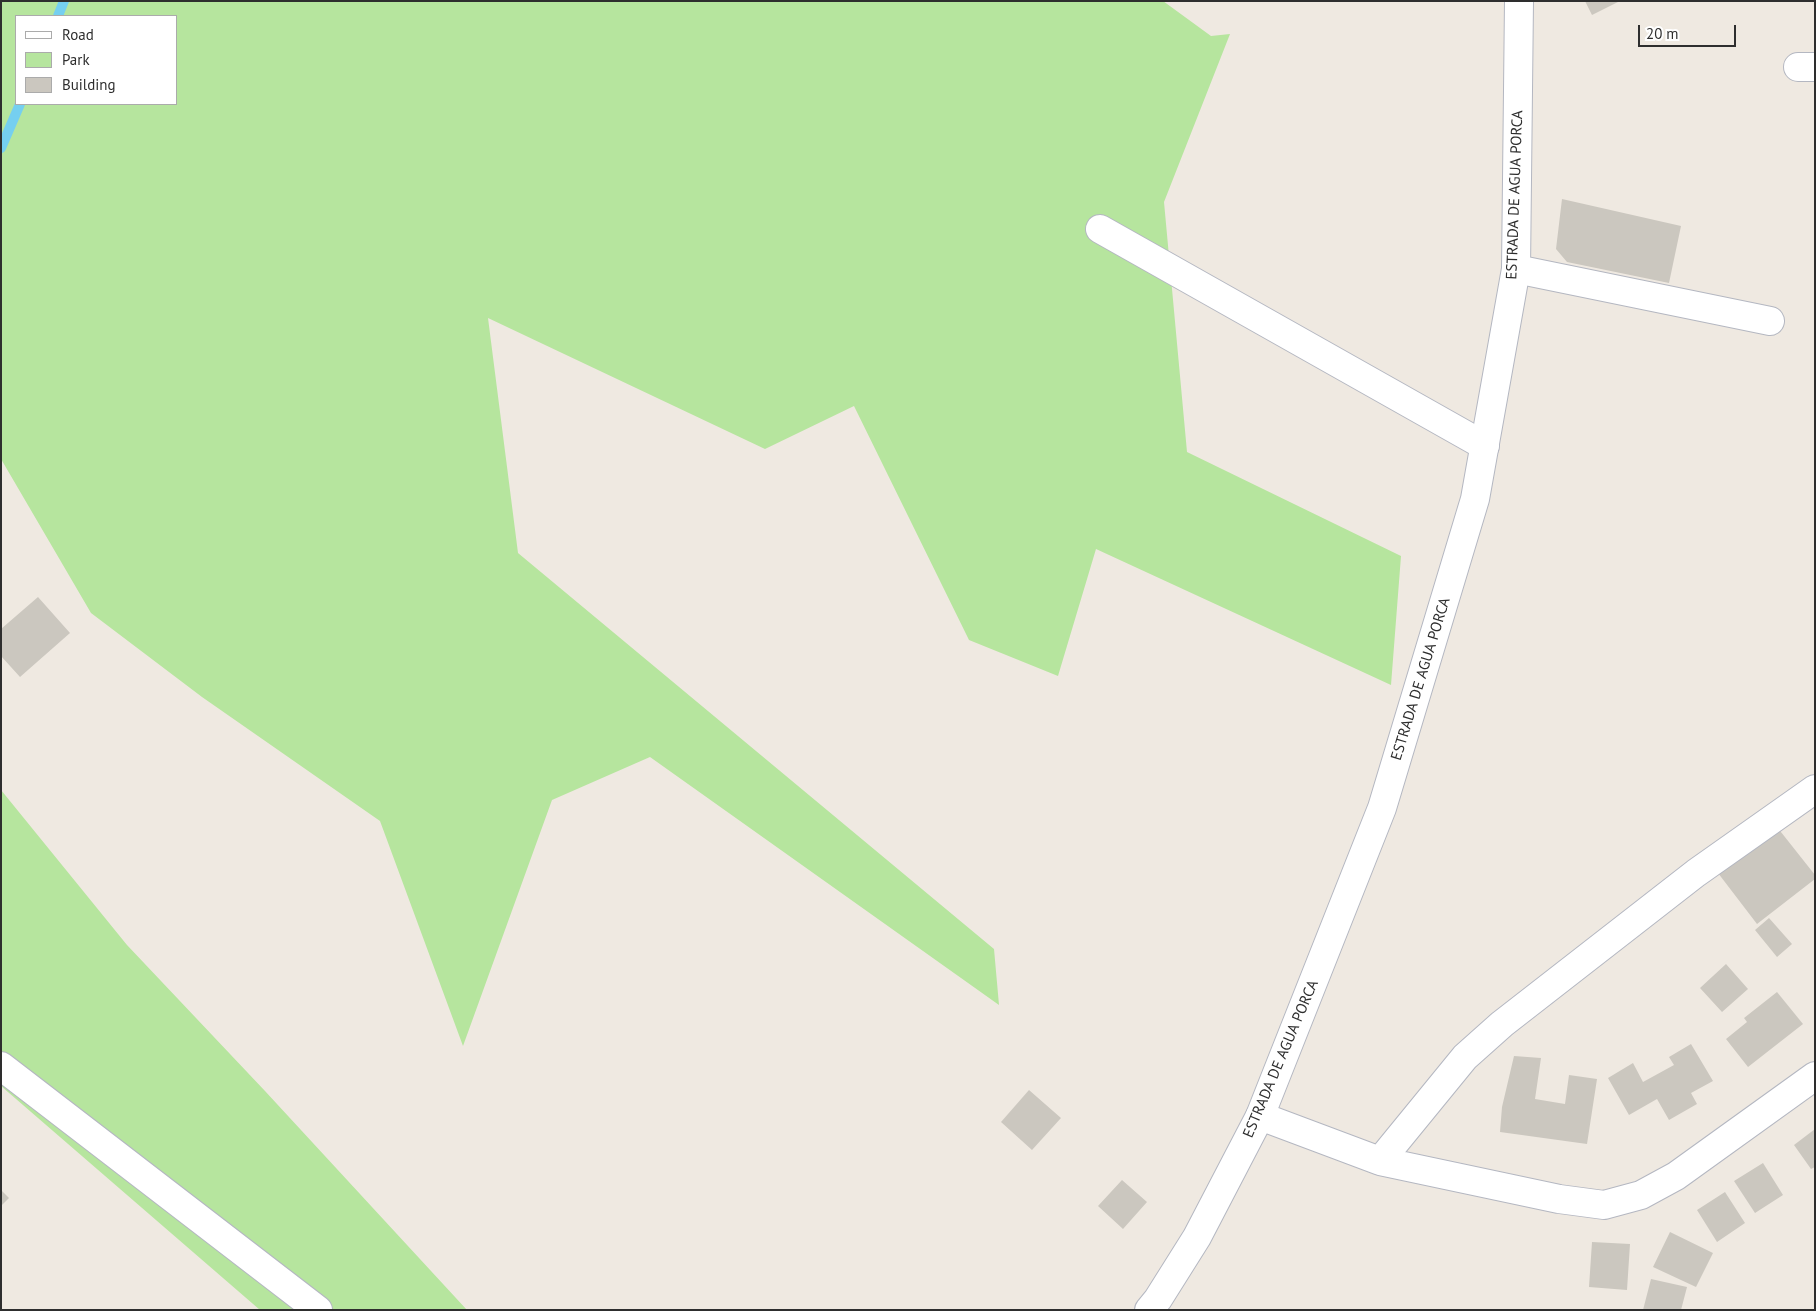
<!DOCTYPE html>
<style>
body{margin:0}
#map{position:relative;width:1816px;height:1311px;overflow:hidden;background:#efe9e1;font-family:"PT Sans",sans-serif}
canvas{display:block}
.frame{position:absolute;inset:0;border:2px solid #2e2e2e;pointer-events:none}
.legend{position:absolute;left:15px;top:15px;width:162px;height:90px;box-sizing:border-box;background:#fff;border:1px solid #ababab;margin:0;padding:6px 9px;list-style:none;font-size:15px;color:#2e2e2e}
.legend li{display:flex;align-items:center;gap:10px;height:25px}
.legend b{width:25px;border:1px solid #ababab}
.scale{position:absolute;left:1638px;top:25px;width:98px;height:22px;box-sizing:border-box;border:2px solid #2e2e2e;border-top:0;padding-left:6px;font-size:15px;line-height:18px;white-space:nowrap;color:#2e2e2e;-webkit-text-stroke:4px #fff;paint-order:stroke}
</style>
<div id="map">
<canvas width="1816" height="1311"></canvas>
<div class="frame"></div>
<ul class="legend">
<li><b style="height:6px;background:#fff"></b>Road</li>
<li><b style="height:14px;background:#b6e59e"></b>Park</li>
<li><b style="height:14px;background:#cbc7bf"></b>Building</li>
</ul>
<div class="scale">20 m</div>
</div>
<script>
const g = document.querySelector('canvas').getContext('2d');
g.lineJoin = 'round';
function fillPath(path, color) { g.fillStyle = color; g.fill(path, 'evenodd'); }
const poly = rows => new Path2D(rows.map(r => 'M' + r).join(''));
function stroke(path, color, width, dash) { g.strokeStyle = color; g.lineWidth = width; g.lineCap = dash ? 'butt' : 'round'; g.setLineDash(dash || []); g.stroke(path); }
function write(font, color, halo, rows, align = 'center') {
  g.font = font + ' "PT Sans",sans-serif'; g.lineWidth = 5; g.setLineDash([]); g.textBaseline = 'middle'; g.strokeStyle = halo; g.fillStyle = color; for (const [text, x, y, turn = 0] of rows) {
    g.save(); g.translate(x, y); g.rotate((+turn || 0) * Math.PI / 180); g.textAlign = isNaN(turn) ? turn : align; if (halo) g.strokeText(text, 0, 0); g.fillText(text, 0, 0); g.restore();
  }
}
const green = poly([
 [1,1,1163,1,1211,36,1230,34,1164,202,1187,452,1401,556,1391,685,1096,549,1058,676,969,640,854,406,765,449,488,318,518,553,994,949,999,1005,650,757,552,800,463,1046,380,821,202,697,91,613,1,459],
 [16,16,176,16,176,104,16,104],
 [1,790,127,945,265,1091,467,1310,260,1310,1,1086]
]);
const stream = poly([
 [58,16,64,1],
 [1,148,20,104]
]);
const building = poly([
 [1585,1,1620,1,1592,15],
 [1562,199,1681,226,1669,283,1567,262,1556,249],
 [38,597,70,633,20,677,1,656,1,629],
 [1777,827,1815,875,1815,879,1757,924,1718,873],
 [1769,918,1792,944,1777,957,1755,930],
 [1726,964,1748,989,1722,1012,1700,988],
 [1777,992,1803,1024,1748,1067,1726,1039,1747,1022,1744,1018],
 [1691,1044,1713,1081,1691,1093,1697,1104,1669,1120,1657,1099,1629,1115,1608,1078,1633,1063,1643,1082,1674,1065,1669,1057],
 [1514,1056,1541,1058,1535,1099,1565,1104,1569,1075,1597,1079,1587,1144,1500,1132,1502,1107],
 [1029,1090,1061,1118,1032,1150,1001,1122],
 [1815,1129,1815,1167,1811,1169,1794,1145],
 [1763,1163,1783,1195,1755,1213,1734,1181],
 [1122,1180,1147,1202,1123,1229,1098,1206],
 [1,1190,9,1198,1,1206],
 [1725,1192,1745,1223,1717,1242,1697,1210],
 [1670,1232,1713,1253,1696,1287,1653,1267],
 [1592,1242,1630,1244,1627,1290,1589,1287],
 [1651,1279,1687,1287,1681,1310,1643,1310]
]);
const street = poly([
 [1798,67,1815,67],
 [1100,229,1485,446],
 [1516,269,1770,321],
 [1,1066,318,1310],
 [1260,1116,1380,1161,1559,1199,1604,1205,1641,1195,1676,1176,1815,1076],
 [1380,1161,1465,1057,1502,1024,1696,873,1815,789]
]);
const secondary = poly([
 [1149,1310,1158,1299,1197,1237,1260,1116,1382,808,1475,499,1516,269,1519,1]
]);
const streetNames = [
 ["ESTRADA DE AGUA PORCA",1515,195,-88],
 ["ESTRADA DE AGUA PORCA",1421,679,-73],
 ["ESTRADA DE AGUA PORCA",1281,1059,-67]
];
fillPath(green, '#b6e59e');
stroke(stream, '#75cff0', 10);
fillPath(building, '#cbc7bf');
stroke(street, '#b4b7c1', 30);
stroke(secondary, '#b4b7c1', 30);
stroke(street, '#fff', 28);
stroke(secondary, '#fff', 28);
write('15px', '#2e2e2e', '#fff', streetNames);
</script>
